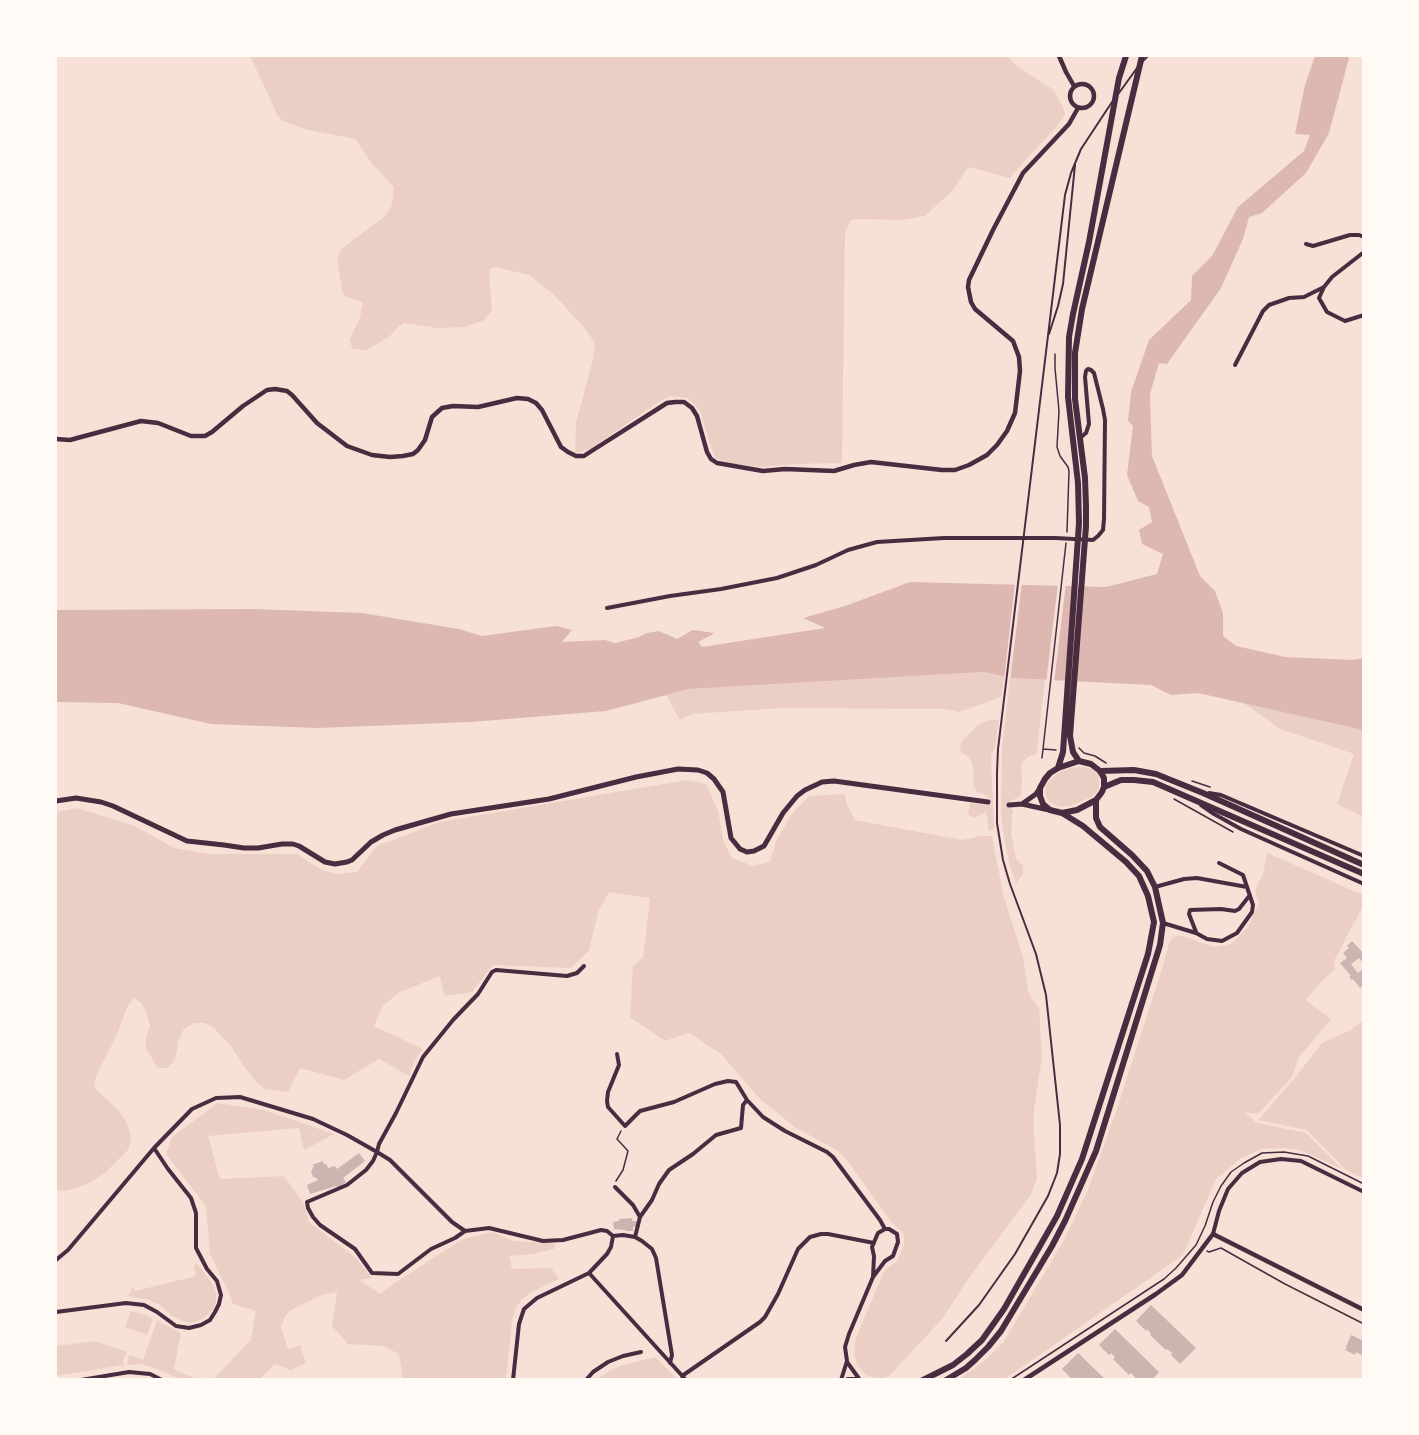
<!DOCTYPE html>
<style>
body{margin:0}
#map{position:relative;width:1419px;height:1435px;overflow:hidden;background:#f7e1d7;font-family:Ubuntu,sans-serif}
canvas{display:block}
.frame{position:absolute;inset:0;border:57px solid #fffaf5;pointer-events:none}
</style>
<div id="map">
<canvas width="1419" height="1435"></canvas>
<div class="frame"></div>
</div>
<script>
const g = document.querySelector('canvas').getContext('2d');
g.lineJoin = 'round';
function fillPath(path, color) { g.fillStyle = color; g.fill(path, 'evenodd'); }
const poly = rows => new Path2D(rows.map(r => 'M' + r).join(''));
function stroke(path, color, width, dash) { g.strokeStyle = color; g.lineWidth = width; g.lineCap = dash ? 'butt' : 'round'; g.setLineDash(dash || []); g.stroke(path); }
const green = poly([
 [250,56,1008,56,1015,65,1054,90,1063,107,1065,114,1055,129,1026,159,1010,178,968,167,953,190,925,216,902,220,861,219,851,220,845,233,842,463,795,464,763,467,726,463,716,458,710,445,700,410,688,398,670,396,654,405,590,449,575,453,576,423,593,359,595,343,583,326,554,295,529,275,494,267,489,270,492,311,483,321,464,327,437,328,404,323,399,326,390,336,367,350,353,349,349,341,360,317,363,302,346,297,342,291,337,259,341,249,385,216,392,205,394,187,373,165,355,139,304,129,283,121,278,116],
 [984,672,1004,677,1001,697,959,712,944,709,782,708,692,714,680,720,666,695,689,689],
 [1010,678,1045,680,1037,750,1035,755,1029,756,1021,765,1022,776,1021,796,1009,802,1008,807,1013,810,1011,833,1016,859,1023,866,1023,874,1016,883,1010,867,1003,831,1001,811,1002,749],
 [1244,703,1363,730,1363,817,1337,804,1354,754,1280,729],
 [989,720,999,720,995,748,991,755,994,828,992,831,989,830,988,828,987,816,985,812,975,818,970,816,968,813,970,803,987,805,989,798,984,794,977,792,973,785,974,775,972,763,969,757,962,753,959,748,962,741,978,725],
 [1084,767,1092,769,1098,775,1099,782,1099,788,1094,795,1083,801,1070,806,1060,807,1049,802,1046,796,1045,791,1047,783,1058,773,1071,768],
 [687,780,706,784,718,811,724,843,732,858,753,866,770,862,776,841,792,814,809,796,845,794,847,805,855,820,962,840,981,836,992,836,1003,894,1023,957,1028,991,1032,999,1039,1007,1042,1057,1034,1109,1034,1135,1037,1179,1030,1196,966,1282,943,1318,891,1374,884,1379,878,1379,867,1375,857,1365,854,1352,856,1338,884,1271,897,1261,904,1245,904,1234,890,1220,846,1159,837,1150,796,1128,759,1098,722,1055,689,1033,665,1041,630,1017,633,966,643,957,650,898,609,892,598,912,589,951,571,968,493,965,472,992,444,996,440,976,398,993,383,1006,374,1026,423,1049,415,1060,409,1076,379,1059,344,1080,300,1068,288,1092,265,1089,257,1083,243,1065,230,1045,214,1028,204,1023,194,1023,184,1029,179,1039,175,1060,168,1068,157,1068,152,1058,146,1049,146,1037,150,1026,147,1015,142,1004,134,998,127,1007,116,1037,96,1076,94,1087,118,1110,124,1118,129,1129,131,1139,128,1150,105,1173,87,1184,66,1191,56,1190,56,812,77,808,135,826,174,848,209,854,297,854,322,870,337,874,357,872,377,846,440,822],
 [1267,853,1363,895,1363,906,1334,961,1335,970,1324,979,1306,1000,1331,1019,1299,1057,1292,1077,1258,1114,1244,1112,1257,1123,1306,1133,1342,1169,1300,1150,1284,1148,1261,1149,1241,1158,1216,1179,1183,1255,1005,1379,959,1379,983,1362,1003,1343,1064,1240,1088,1190,1117,1109,1165,959,1169,943,1173,937,1180,935,1214,947,1231,944,1248,927,1259,903,1255,890,1263,874],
 [1363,1021,1363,1178,1346,1170,1307,1130,1258,1120,1294,1079,1322,1043,1349,1031],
 [218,1103,264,1110,334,1134,304,1150,299,1128,208,1136,220,1179,284,1176,304,1204,309,1222,355,1257,372,1278,359,1280,380,1294,402,1278,463,1239,493,1232,513,1241,555,1243,554,1249,533,1254,509,1256,512,1269,551,1268,559,1279,530,1293,521,1300,516,1308,512,1320,506,1379,403,1379,399,1354,383,1346,348,1344,332,1326,337,1292,322,1295,291,1310,285,1316,281,1327,288,1349,300,1345,306,1363,291,1370,275,1364,260,1379,213,1379,251,1340,256,1311,233,1304,231,1297,210,1254,206,1206,166,1154,172,1137],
 [197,1263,214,1286,216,1293,216,1302,213,1309,203,1319,191,1323,182,1321,171,1315,160,1305,149,1300,128,1296,133,1286,135,1291,196,1276,194,1266],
 [131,1311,145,1315,153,1319,147,1335,125,1327],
 [157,1320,181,1333,174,1369,197,1379,179,1379,161,1370,141,1364,127,1365,129,1355,143,1360],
 [95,1341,127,1352,123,1361,124,1365,56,1376,56,1346],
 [655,1357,677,1379,597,1379,609,1371,620,1366]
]);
const water = poly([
 [1315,56,1347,56,1349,58,1329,133,1306,173,1262,213,1249,217,1243,239,1221,288,1167,364,1159,363,1150,394,1152,456,1200,576,1215,591,1223,613,1223,636,1236,646,1285,657,1353,660,1363,658,1363,730,1198,693,1171,695,1151,685,1010,678,984,672,689,689,606,711,471,722,318,728,211,724,118,703,56,702,56,610,253,609,362,613,459,629,482,636,556,626,572,630,562,642,605,640,615,643,639,637,647,633,659,631,677,639,693,630,715,633,698,642,702,647,825,628,803,618,845,606,910,582,1106,587,1157,574,1163,554,1142,544,1139,530,1152,522,1149,507,1138,501,1127,475,1133,426,1128,421,1131,392,1149,340,1191,300,1192,276,1212,256,1238,207,1304,151,1310,135,1295,134,1305,85]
]);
const pier = poly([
 [1015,582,1022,582,1010,681,1004,680],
 [1058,583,1066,583,1054,683,1046,683]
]);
const building = poly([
 [1352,941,1364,954,1364,964,1359,958,1351,964,1358,973,1364,968,1364,985,1360,988,1353,979,1352,980,1349,977,1351,976,1340,963,1347,958,1343,953,1349,948,1347,946],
 [359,1153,365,1161,343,1178,346,1182,342,1185,337,1187,336,1186,310,1194,307,1185,318,1180,317,1178,313,1177,311,1171,314,1166,312,1165,323,1161,323,1163,327,1165,328,1168,335,1166,337,1169],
 [632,1218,632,1221,637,1221,637,1226,633,1227,633,1231,626,1231,626,1230,614,1229,613,1222,619,1221,619,1219],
 [1151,1305,1196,1348,1180,1364,1171,1355,1172,1353,1167,1349,1166,1350,1150,1335,1151,1334,1147,1329,1146,1331,1136,1321],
 [1115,1329,1159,1372,1152,1380,1133,1380,1135,1377,1131,1373,1129,1375,1113,1359,1115,1357,1111,1353,1109,1355,1099,1345],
 [1351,1335,1364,1341,1364,1356,1356,1352,1355,1355,1345,1350,1347,1348,1346,1347],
 [1078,1353,1106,1380,1076,1380,1073,1377,1072,1379,1062,1369]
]);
const path = poly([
 [1055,354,1055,368,1059,411,1057,447,1060,456,1068,467,1069,471,1067,532],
 [1079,748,1084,753,1095,756,1106,763],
 [1043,749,1056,750],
 [1042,758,1066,543],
 [1192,781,1210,787],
 [1174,799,1233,832],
 [616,1181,623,1170,628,1151,617,1139,621,1131],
 [1207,1251,1209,1252,1221,1248,1285,1284,1364,1324],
 [1010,1380,1164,1279,1176,1268,1196,1245,1205,1226,1213,1202,1221,1186,1231,1172,1244,1163,1262,1153,1284,1152,1308,1156,1364,1184]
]);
const service = poly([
 [1143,61,1148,56],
 [1119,93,1137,68],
 [1049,334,1058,306,1063,284,1075,165],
 [946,1341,979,1305,1015,1254,1048,1196,1057,1173,1060,1154,1060,1125,1046,995,1036,954,1010,884,1003,860,997,823,997,772,998,749,1065,195,1071,173,1081,149,1112,102]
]);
const minor = poly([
 [1306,244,1313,246,1350,235,1359,235,1364,237],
 [1364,252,1332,277,1324,287,1319,298,1327,312,1345,321,1364,315],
 [1235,365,1263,311,1269,305,1289,298,1304,297,1324,287],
 [607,608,670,596,721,589,777,578,816,565,848,550,877,542,944,538,1055,538,1093,540,1098,536,1103,530,1104,519,1105,420,1103,409,1094,373,1091,370,1088,369,1086,371,1085,377,1089,424,1086,433,1080,438],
 [1209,793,1221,795,1364,856],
 [1201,805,1214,814,1241,829,1364,884],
 [1155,887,1184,879,1197,878,1247,887],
 [1163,923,1196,933,1207,939,1222,941,1237,933,1252,912,1253,905,1243,875,1219,863],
 [1196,932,1189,914,1190,910,1221,909,1235,911,1239,909,1250,895],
 [617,1054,619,1065,608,1092,607,1101,608,1107,625,1126,640,1111,674,1102,715,1084,728,1081,736,1082,747,1100,763,1117,785,1131,827,1152,833,1157,880,1220,885,1229],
 [615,1187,633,1205,640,1217],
 [465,1231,455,1238,431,1249,398,1274,372,1273,355,1249,320,1225,313,1217,308,1208,307,1202,347,1185,366,1170,373,1161,377,1152,379,1144,396,1113,423,1057,453,1020,478,994,492,972,496,970,567,976,577,973,584,966],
 [1213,1234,1219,1211,1228,1189,1242,1173,1260,1162,1281,1159,1301,1161,1364,1192],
 [635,1237,640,1217,652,1200,659,1184,669,1170,693,1154,716,1135,741,1128,743,1105,747,1100],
 [56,1260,68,1250,154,1148,192,1109,216,1098,240,1097,313,1119,347,1135,377,1152,390,1160,452,1222,465,1231,489,1228,543,1241,563,1240,601,1230,607,1231,613,1236,623,1235,635,1237,642,1241,652,1249,656,1258,672,1355,670,1363],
 [589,1273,686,1380],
 [56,1312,126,1303,144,1305,157,1312,176,1326,189,1328,201,1325,210,1320,215,1312,219,1304,221,1295,217,1281,207,1269,196,1248,196,1213,191,1198,168,1169,154,1148],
 [847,1362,860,1380],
 [682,1376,760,1322,765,1317,778,1294,798,1249,810,1237,821,1234,828,1234,874,1243],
 [81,1380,129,1372,150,1374,162,1380],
 [513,1380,519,1324,524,1309,537,1298,589,1273,607,1254,611,1247,613,1236],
 [586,1380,593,1372,608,1362,623,1356,641,1352],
 [841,1380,847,1361,845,1347,849,1334,873,1277,885,1261,893,1256,898,1242,897,1234,889,1229,885,1229,878,1233,872,1247,874,1256,873,1277]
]);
const tertiary = poly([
 [1059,56,1066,72,1074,86],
 '1070 96a12 12 0 1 1 24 0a12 12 0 1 1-24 0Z',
 [56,439,70,440,81,437,141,421,158,423,191,436,205,436,212,432,243,406,267,390,275,389,287,391,292,395,317,423,347,446,372,455,390,457,403,456,413,454,418,450,425,440,432,417,442,408,453,406,478,407,517,398,528,399,536,403,542,410,561,447,568,452,576,456,584,456,590,452,667,403,675,402,684,402,692,408,697,416,707,452,711,459,717,463,763,471,785,469,834,471,854,465,871,462,942,470,955,470,969,465,987,455,997,445,1007,431,1015,413,1020,371,1019,357,1013,341,975,309,971,302,968,287,969,280,993,230,1023,173,1069,124,1078,108],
 [1024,1380,1156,1294,1182,1275,1213,1234,1364,1310]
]);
const secondary = poly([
 [56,801,76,798,101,802,113,806,187,841,224,845,244,848,258,848,282,844,293,844,299,846,325,862,335,864,347,862,352,860,371,842,383,835,395,830,451,814,549,799,636,777,678,769,698,770,707,773,714,779,723,792,731,838,740,849,747,852,754,851,764,846,783,813,797,796,805,790,822,782,834,781,988,802],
 [1022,804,1036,794,1040,788],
 [1009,805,1022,804,1049,810]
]);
const primary = poly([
 [1079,761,1073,752,1070,736,1086,526,1086,506,1085,478,1075,399,1075,353,1082,309,1142,56],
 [1079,761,1091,764,1100,771,1104,778,1104,787,1102,792,1096,800,1077,810,1062,813,1050,810,1043,804,1040,796,1040,788,1045,779,1050,773,1058,768,1079,761],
 [1058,768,1063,752,1079,523,1078,483,1068,397,1069,337,1073,314,1089,242,1119,78,1126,56],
 [848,1380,857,1380],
 [923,1380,953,1365,967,1354,982,1340,1004,1309,1057,1216,1082,1159,1148,954,1154,922,1148,896,1139,876,1126,862,1083,826,1062,813],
 [946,1380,966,1368,975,1360,988,1347,1001,1331,1052,1246,1065,1221,1096,1151,1160,945,1163,923,1155,887,1147,871,1132,855,1100,827,1096,818,1096,800]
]);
const trunk = poly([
 [1100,771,1134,770,1156,774,1203,793,1364,865],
 [1104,787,1121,780,1134,780,1153,782,1364,874]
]);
fillPath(green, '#ebcfc5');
fillPath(water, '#dcb8b0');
fillPath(pier, '#f7e1d7');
fillPath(building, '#ccb4b1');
stroke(path, '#4a2c40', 1.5);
stroke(service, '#4a2c40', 2);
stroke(minor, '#4a2c40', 4);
stroke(tertiary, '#4a2c40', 4.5);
stroke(secondary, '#4a2c40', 5);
stroke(primary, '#4a2c40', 6);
stroke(trunk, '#4a2c40', 6);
</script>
